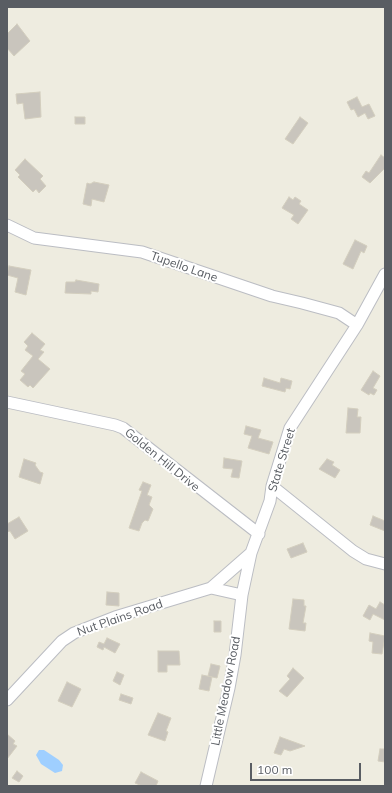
<!DOCTYPE html>
<style>
body{margin:0}
#map{position:relative;width:392px;height:793px;overflow:hidden;background:#eeece0;font-family:Mulish,sans-serif}
canvas{display:block}
.frame{position:absolute;inset:0;border:8px solid #595d63;pointer-events:none}
.scale{position:absolute;left:250px;top:763px;width:111px;height:18px;box-sizing:border-box;border:2px solid #595d63;border-top:0;padding-left:5px;font-size:12px;line-height:14px;white-space:nowrap;color:#595d63;-webkit-text-stroke:3px #fff;paint-order:stroke}
</style>
<div id="map">
<canvas width="392" height="793"></canvas>
<div class="frame"></div>
<div class="scale">100 m</div>
</div>
<script>
const g = document.querySelector('canvas').getContext('2d');
g.lineJoin = 'round';
function fillPath(path, color) { g.fillStyle = color; g.fill(path, 'evenodd'); }
const poly = rows => new Path2D(rows.map(r => 'M' + r).join(''));
function stroke(path, color, width, dash) { g.strokeStyle = color; g.lineWidth = width; g.lineCap = dash ? 'butt' : 'round'; g.setLineDash(dash || []); g.stroke(path); }
function write(font, color, halo, rows, align = 'center') {
  g.font = font + ' Mulish,sans-serif'; g.lineWidth = 4; g.setLineDash([]); g.textBaseline = 'middle'; g.strokeStyle = halo; g.fillStyle = color; for (const [text, x, y, turn = 0] of rows) {
    g.save(); g.translate(x, y); g.rotate((+turn || 0) * Math.PI / 180); g.textAlign = isNaN(turn) ? turn : align; if (halo) g.strokeText(text, 0, 0); g.fillText(text, 0, 0); g.restore();
  }
}
const water = poly([
 [39,750,44,750,59,760,63,765,62,771,55,773,41,764,36,755]
]);
const building = poly([
 [17,24,30,41,14,56,7,48,7,34,17,24],
 [40,92,41,117,25,119,23,103,17,104,16,94,40,92],
 [357,97,362,107,369,104,375,116,368,119,365,113,358,117,354,109,351,110,347,102,357,97],
 [75,117,85,117,85,124,75,124,75,117],
 [300,117,308,123,293,144,285,139,300,117],
 [381,155,385,158,385,168,370,183,362,177,366,171,369,173,381,155],
 [25,159,43,176,40,179,46,186,39,193,36,189,33,192,18,177,20,175,15,170,25,159],
 [94,182,109,185,104,202,92,199,91,206,83,204,87,183,90,184,94,182],
 [289,197,293,200,295,197,301,201,299,204,308,210,298,224,291,219,294,215,282,208,289,197],
 [355,240,367,246,364,253,361,251,353,269,343,264,355,240],
 [9,266,31,270,26,295,15,292,18,278,7,275,9,266],
 [76,280,99,284,98,292,91,291,91,294,65,293,66,282,75,282,76,280],
 [32,333,45,344,40,350,44,352,38,359,50,369,33,388,30,385,28,387,20,380,25,374,21,371,33,356,25,350,28,346,24,342,32,333],
 [373,371,380,376,373,388,377,390,374,395,370,393,369,395,361,390,373,371],
 [264,378,280,383,281,378,292,381,290,389,286,388,285,392,262,386,264,378],
 [348,408,358,409,357,417,361,417,360,433,346,433,348,408],
 [246,426,261,430,258,438,273,442,269,454,248,448,252,436,244,434,246,426],
 [224,458,242,461,239,478,231,477,233,469,223,468,224,458],
 [24,459,36,463,35,465,40,472,43,473,40,484,19,477,24,459],
 [327,459,334,462,332,465,340,470,335,478,319,469,327,459],
 [143,482,151,485,147,495,152,497,149,505,153,509,148,521,145,520,142,523,139,531,129,528,142,491,139,490,143,482],
 [373,516,385,521,385,531,370,525,373,516],
 [19,517,28,531,15,539,10,531,7,532,7,524,19,517],
 [303,543,307,552,291,558,287,549,303,543],
 [107,592,119,593,119,606,106,605,107,592],
 [293,599,304,600,304,606,306,606,303,623,306,623,305,631,289,629,293,599],
 [380,602,385,605,385,620,373,614,370,620,363,616,369,605,376,609,380,602],
 [214,621,221,621,221,632,214,632,214,621],
 [370,633,385,636,382,654,372,653,373,642,369,641,370,633],
 [107,638,120,644,115,653,104,647,103,650,97,647,99,642,104,644,107,638],
 [158,651,179,651,180,665,167,665,167,672,158,672,158,651],
 [211,664,220,666,217,678,208,676,211,664],
 [293,668,304,678,287,697,279,691,290,679,287,676,293,668],
 [117,672,124,675,120,685,113,681,117,672],
 [202,675,212,677,209,691,199,689,202,675],
 [67,682,81,689,72,707,58,701,67,682],
 [121,694,133,698,131,704,119,700,121,694],
 [158,713,171,718,166,731,168,732,165,741,148,735,158,713],
 [7,734,15,741,13,744,17,746,7,759,7,734],
 [280,737,305,746,290,751,284,749,281,755,274,753,280,737],
 [380,749,385,749,385,762,378,761,380,749],
 [17,771,23,776,19,782,12,778,17,771],
 [141,772,158,781,156,786,142,786,135,783,141,772]
]);
const minor = poly([
 [7,225,34,238,142,252,272,296,302,303,339,313,357,325],
 [7,402,115,425,123,428,259,534],
 [272,486,353,551,366,559,385,564],
 [211,588,251,553],
 [7,700,62,641,74,633,115,617,211,588,242,595],
 [206,786,229,688,235,655,242,595,251,553,270,501,272,486,290,428,357,325,385,274]
]);
const streetNames = [
 ["Tupello Lane",184,267,19],
 ["Golden Hill Drive",162,460,39],
 ["State Street",282,460,-73],
 ["Nut Plains Road",120,618,-19],
 ["Little Meadow Road",226,691,-79]
];
fillPath(water, '#9fcfff');
fillPath(building, '#c9c5bd');
stroke(building, '#d3cebe', 1);
stroke(minor, '#bbbdc3', 13);
stroke(minor, '#fff', 11);
write('12px', '#595d63', '#fff', streetNames);
</script>
